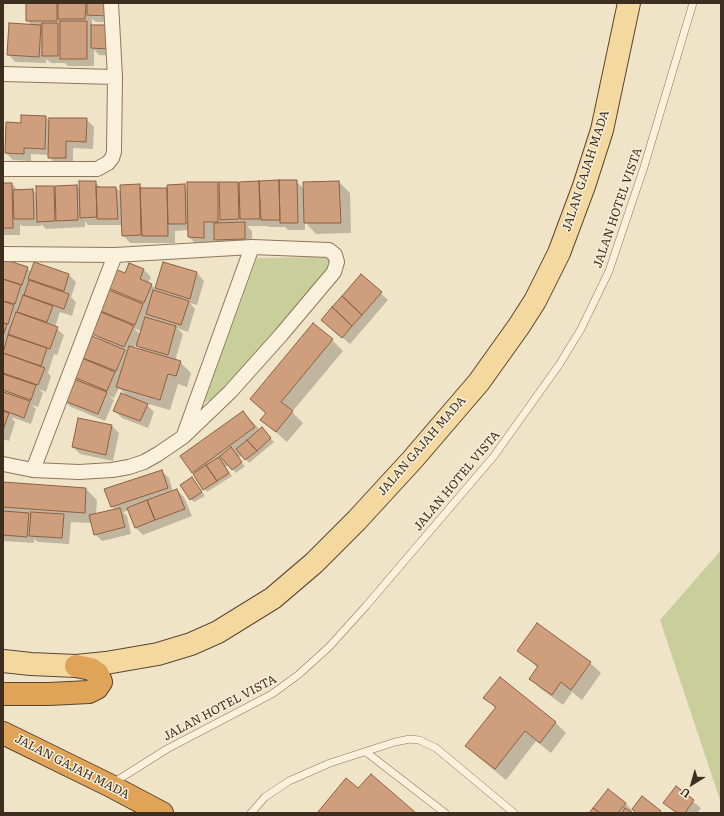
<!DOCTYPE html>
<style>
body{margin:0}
#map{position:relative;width:724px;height:816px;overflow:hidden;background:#f0e4c8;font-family:Literata,serif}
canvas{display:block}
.frame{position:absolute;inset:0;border:4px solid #3d2e20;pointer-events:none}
.north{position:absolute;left:672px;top:764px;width:40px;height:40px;-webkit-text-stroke:3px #f7eed8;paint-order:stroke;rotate:217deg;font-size:11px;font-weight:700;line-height:16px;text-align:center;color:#3d2e20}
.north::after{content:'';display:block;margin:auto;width:14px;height:18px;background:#3d2e20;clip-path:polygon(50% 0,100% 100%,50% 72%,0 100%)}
</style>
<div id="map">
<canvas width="724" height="816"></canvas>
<div class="frame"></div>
<div class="north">U</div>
</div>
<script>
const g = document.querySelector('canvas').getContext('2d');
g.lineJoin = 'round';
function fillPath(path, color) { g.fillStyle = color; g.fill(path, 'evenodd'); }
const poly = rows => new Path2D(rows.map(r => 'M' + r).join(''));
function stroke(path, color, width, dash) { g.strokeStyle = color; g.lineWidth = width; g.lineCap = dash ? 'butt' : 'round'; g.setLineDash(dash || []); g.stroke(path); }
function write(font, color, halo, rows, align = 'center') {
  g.font = font + ' Literata,serif'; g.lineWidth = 3; g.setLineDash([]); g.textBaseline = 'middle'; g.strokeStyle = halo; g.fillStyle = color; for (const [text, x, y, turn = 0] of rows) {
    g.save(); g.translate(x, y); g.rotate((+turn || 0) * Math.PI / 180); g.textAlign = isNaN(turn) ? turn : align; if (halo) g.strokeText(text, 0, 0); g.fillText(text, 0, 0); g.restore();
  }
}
const green = poly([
 [330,257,330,267,223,393,204,403,257,258],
 [721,550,721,803,660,620]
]);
const shadow = poly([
 [27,3,113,3,113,22,96,22,92,19,92,26,116,56,99,55,94,50,94,66,68,66,65,63,51,63,46,59,46,63,15,62,8,54,31,25,27,20],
 [94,14,111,17,94,16],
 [46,117,49,121,86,119,94,127,93,149,73,148,73,165,56,164,49,157,49,155,31,154,31,161,13,160,6,153,22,124],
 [296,181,304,189,339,182,350,193,351,233,316,234,305,222,305,230,288,230,285,227,269,227,267,226,247,226,252,231,252,246,223,247,215,239,215,248,200,248,189,237,189,230,175,231,175,243,130,243,123,235,123,225,88,225,85,221,85,227,46,229,41,224,41,226,22,226,20,224,20,235,3,235,3,184,12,184,18,190,33,190,38,195,37,187,77,186,80,189,95,182,101,188,116,188,122,193,139,185,144,189,168,189,184,185,188,190,217,183,220,186,220,183],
 [3,260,27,268,31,272,34,263,69,275,76,282,71,297,76,302,72,316,60,312,55,327,64,335,57,355,54,354,48,373,51,376,46,392,39,389,43,393,38,407,32,405,36,409,31,424,11,417,15,422,9,441,3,439],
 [163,263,197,273,204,281,197,305,190,303,195,309,188,332,177,328,183,334,175,361,180,362,191,373,187,387,178,384,170,410,145,403,154,412,148,428,122,418,114,410,127,396,119,388,114,398,109,396,114,400,105,421,71,407,63,400,70,375,89,363,84,357,101,341,93,333,102,312,99,310,114,294,109,288,126,274,144,270,151,277,148,283,156,289],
 [134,328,141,331,140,334],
 [136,344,143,351,134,348],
 [361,275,388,300,350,344,330,327],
 [332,340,343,351,292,412,303,423,287,442,262,420,266,414,251,399],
 [243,412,260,430,265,432,274,442,249,463,242,455,238,458,245,466,236,473,229,465,225,467,232,476,207,492,193,472],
 [112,426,119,433,113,461,80,454,73,447],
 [161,471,169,478,173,492,177,490,184,497,192,516,143,535,136,528,129,510,123,512,127,516,131,534,102,541,95,534,92,523,71,522,69,544,38,542,34,539,34,543,3,541,3,483,86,489,97,500,96,515,115,510,111,506],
 [192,478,205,496,194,502,191,499],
 [519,651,590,663,601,673,582,700,572,692,563,705,541,689,531,679,538,668],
 [485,697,555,722,566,733,551,753,536,741,506,780,478,757,467,746,496,709],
 [676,788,701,808,697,813,676,813,665,803],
 [642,797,662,813,637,813,633,809,631,813,591,813,625,803,632,810]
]);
const building = poly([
 [26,3,57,3,57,21,26,21,26,3],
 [58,3,86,3,85,19,58,19,58,3],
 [87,3,106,3,106,16,87,15,87,3],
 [60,21,87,21,87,59,60,59,60,21],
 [9,23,41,25,39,57,7,55,9,23],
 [42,23,58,23,58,56,42,56,42,23],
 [91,25,109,25,109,49,91,48,91,25],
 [21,115,46,116,45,149,24,148,24,154,5,153,6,122,21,123,21,115],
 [49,118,87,118,86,142,66,141,66,158,48,158,49,118],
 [279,180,297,180,298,223,280,223,279,180],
 [279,180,280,220,261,220,259,181,279,180],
 [79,181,96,181,97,217,80,218,79,181],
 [259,181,260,219,240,219,239,182,259,181],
 [339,181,341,223,304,223,303,182,339,181],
 [187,182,218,182,218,222,204,222,204,238,188,237,187,182],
 [219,182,238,182,239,219,220,220,219,182],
 [3,183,12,183,13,228,3,228,3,183],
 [140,184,141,235,122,236,120,185,140,184],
 [185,184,186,224,168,224,167,185,185,184],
 [77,185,78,220,56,221,55,186,77,185],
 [36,186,54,186,55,221,37,222,36,186],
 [96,187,116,187,118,219,97,219,96,187],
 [140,188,167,188,168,236,142,236,140,188],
 [33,189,34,219,14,219,13,190,33,189],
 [245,222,245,239,214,240,214,223,245,222],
 [3,259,28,267,22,285,3,279,3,259],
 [34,262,69,274,64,291,28,279,34,262],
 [163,262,197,272,190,299,155,288,163,262],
 [129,263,144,269,140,279,152,284,144,303,108,288,115,269,125,273,129,263],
 [361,274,382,292,362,315,342,296,361,274],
 [3,279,21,285,15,304,3,301,3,279],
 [29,280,69,294,64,309,24,295,29,280],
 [106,289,143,304,135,325,98,310,106,289],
 [153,290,189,301,181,325,146,314,153,290],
 [23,295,53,306,47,322,17,312,23,295],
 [342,296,362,315,352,326,332,307,342,296],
 [3,301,14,305,8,324,3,323,3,301],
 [332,307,352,326,342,338,321,320,332,307],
 [16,312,58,327,50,349,8,334,16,312],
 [101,312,134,326,124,347,92,334,101,312],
 [145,317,176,326,168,355,136,346,145,317],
 [3,323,7,324,3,336,3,323],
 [313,323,333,339,281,402,293,411,276,432,260,420,266,413,250,399,313,323],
 [8,335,47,348,41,366,3,353,8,335],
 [92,336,125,350,116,371,83,358,92,336],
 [129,346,181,361,176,376,168,374,160,400,116,387,129,346],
 [3,353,45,368,38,385,3,373,3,353],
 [77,356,115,372,107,391,69,375,77,356],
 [3,374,36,385,31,400,3,390,3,374],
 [71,378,107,392,98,414,62,400,71,378],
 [3,392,30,401,24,418,3,410,3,392],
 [121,393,148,404,140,421,113,411,121,393],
 [3,411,9,413,3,430,3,411],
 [243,411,255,427,192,473,180,456,243,411],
 [78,418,112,425,106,455,72,447,78,418],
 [262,427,271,438,257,451,247,440,262,427],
 [247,440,257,451,245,460,236,449,247,440],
 [231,447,242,462,232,470,220,456,231,447],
 [219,457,229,473,217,481,206,465,219,457],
 [206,465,217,481,203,490,193,474,206,465],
 [162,470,168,488,111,507,104,489,162,470],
 [192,477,202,492,190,500,180,485,192,477],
 [3,482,86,488,85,513,3,507,3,482],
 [177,489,185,509,155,520,147,500,177,489],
 [147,500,155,520,135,528,127,508,147,500],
 [120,508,125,527,94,535,89,515,120,508],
 [3,511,29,513,27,537,3,535,3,511],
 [31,512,64,514,62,538,29,536,31,512],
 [537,623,591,662,571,690,561,682,552,695,529,679,538,666,517,651,537,623],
 [500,677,556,722,540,743,525,731,495,769,465,746,496,707,483,698,500,677],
 [371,774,416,813,317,813,346,778,358,788,371,774],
 [676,786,694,800,685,813,677,813,663,803,676,786],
 [608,789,626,803,618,813,600,813,593,808,608,789],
 [642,796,661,811,659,813,636,813,632,809,642,796],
 [593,808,600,813,589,813,593,808],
 [625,808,633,813,622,813,625,808]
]);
const lane = poly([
 [366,752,445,813],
 [113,783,167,749,272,694,298,675,329,647,366,606,494,456,559,365,581,329,609,271,644,167,693,3],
 [251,813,265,797,289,781,330,763,395,742,410,739,419,740,436,748,514,813]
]);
const street = poly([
 [3,74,115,77],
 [3,169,97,169,108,163,112,158,114,152,115,77,111,3],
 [3,254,115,255,252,247,329,250,335,255,337,262,334,272,281,335,230,392,183,437,158,454,144,462,129,467,112,470,79,472,33,470,3,464],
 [184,435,252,247],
 [33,470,115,255]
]);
const primary = poly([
 [3,661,31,664,76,666,106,663,158,654,191,644,218,632,273,598,314,563,357,520,413,459,479,382,519,326,535,301,559,253,584,186,602,130,629,3]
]);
const highway = poly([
 [3,694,49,694,89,692,97,688,101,682,98,674,91,669,76,666],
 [3,733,109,785,162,813]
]);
const streetNames = [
 ["JALAN GAJAH MADA",586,171,-72],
 ["JALAN HOTEL VISTA",618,208,-71],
 ["JALAN GAJAH MADA",422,446,-49],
 ["JALAN HOTEL VISTA",457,481,-50],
 ["JALAN HOTEL VISTA",220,708,-28],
 ["JALAN GAJAH MADA",72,767,27]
];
fillPath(green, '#c9cf9b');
fillPath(shadow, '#0003');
fillPath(building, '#cf9f7d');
stroke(building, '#8d5f41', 1);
stroke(lane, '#8d765c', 8);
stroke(street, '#8d765c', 16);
stroke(primary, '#5b4430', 24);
stroke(highway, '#5b4430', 24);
stroke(lane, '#faf1dc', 7);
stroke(street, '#faf1dc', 14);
stroke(primary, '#f3d9a0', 22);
stroke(highway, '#e0a458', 22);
write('12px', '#3d2e20', '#f7eed8', streetNames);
</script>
